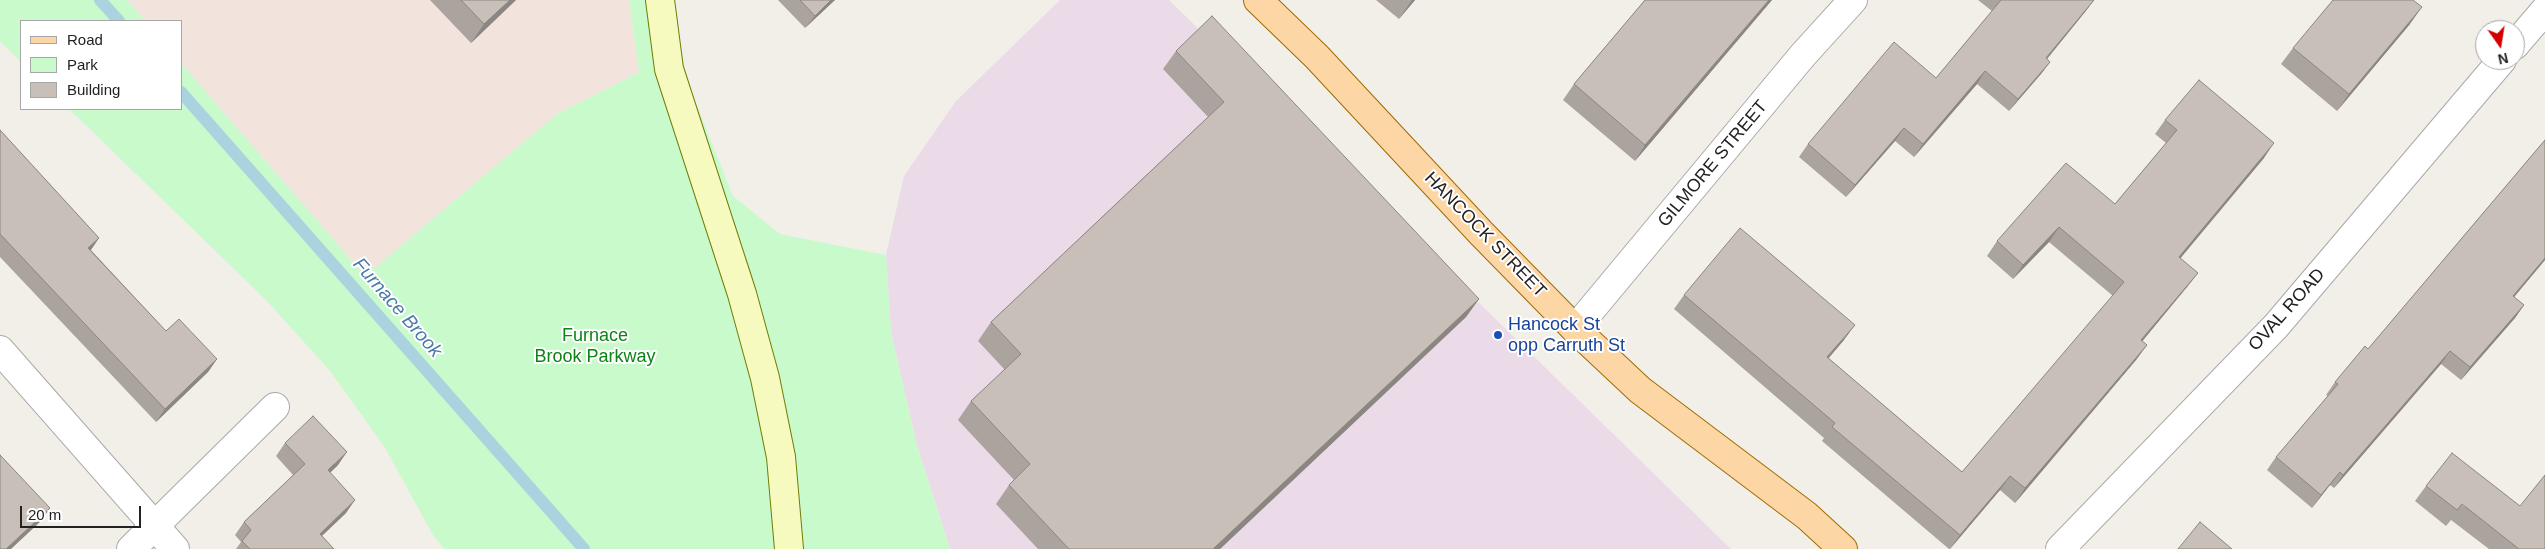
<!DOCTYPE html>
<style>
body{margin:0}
#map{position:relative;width:2545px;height:549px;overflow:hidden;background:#f2efe9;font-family:Arial,sans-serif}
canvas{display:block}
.legend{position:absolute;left:20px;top:20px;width:162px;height:90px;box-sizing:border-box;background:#fff;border:1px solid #a7a7a7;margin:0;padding:6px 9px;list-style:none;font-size:15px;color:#222}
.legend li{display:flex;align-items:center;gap:10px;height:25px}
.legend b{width:25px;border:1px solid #a7a7a7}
.north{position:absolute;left:2475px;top:20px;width:50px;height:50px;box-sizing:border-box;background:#fff;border:1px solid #a7a7a7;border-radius:50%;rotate:167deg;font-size:14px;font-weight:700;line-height:20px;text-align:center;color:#222}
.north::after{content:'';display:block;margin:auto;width:18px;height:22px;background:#d40000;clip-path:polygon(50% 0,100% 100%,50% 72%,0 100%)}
.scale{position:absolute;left:20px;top:506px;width:121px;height:22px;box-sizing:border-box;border:2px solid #222;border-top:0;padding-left:6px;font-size:15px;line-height:18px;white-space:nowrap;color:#222;-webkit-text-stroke:4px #fff;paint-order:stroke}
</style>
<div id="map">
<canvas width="2545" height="549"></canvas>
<ul class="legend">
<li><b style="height:6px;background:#fcd6a4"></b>Road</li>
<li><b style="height:14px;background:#c8facc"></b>Park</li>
<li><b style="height:14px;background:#c7bfb8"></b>Building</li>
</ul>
<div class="north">N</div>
<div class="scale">20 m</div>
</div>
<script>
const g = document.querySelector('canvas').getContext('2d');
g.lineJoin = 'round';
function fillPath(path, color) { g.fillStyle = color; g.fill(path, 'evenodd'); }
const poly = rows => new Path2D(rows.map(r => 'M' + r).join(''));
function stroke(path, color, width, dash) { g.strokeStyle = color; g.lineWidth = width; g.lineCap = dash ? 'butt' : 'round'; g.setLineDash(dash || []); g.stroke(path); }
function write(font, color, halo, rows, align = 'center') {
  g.font = font + ' Arial,sans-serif'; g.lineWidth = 4; g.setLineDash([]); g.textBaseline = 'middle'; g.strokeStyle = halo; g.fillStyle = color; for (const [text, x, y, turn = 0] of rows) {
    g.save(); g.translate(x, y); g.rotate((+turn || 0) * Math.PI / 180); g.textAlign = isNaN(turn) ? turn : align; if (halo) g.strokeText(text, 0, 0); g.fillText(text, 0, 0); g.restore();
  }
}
const industrial = poly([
 [1060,0,1169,0,1731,549,950,549,916,442,891,332,886,255,904,176,956,101]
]);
const military = poly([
 [127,0,629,0,639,72,557,114,365,276,181,63,181,21,146,21]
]);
const park = poly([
 [0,0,127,0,146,21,21,21,21,62,0,41],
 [629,0,673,0,687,81,733,196,780,234,886,255,891,332,916,442,950,549,444,549,433,535,384,446,330,371,266,300,69,109,181,109,181,63,365,276,557,114,639,72]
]);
const stream = poly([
 [100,0,119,21],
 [181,92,584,549]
]);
const street = poly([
 [2515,45,2545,10],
 [1575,329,1803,55,1853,0],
 [0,350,175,549],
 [131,549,275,407],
 [2060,549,2276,326,2502,60]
]);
const secondary = poly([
 [660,0,669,69,742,294,765,378,781,457,789,549]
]);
const primary = poly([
 [1258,0,1317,57,1481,233,1575,329,1640,390,1807,516,1843,549]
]);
const wall = poly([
 [430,0,516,0,471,43],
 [778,0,835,0,805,28],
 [1376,0,1415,0,1399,19],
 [1645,0,1772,0,1635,161,1563,100,1574,84],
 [1978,0,2094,0,2085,12,2047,59,2050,62,2041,74,2009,111,1977,84,1914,157,1895,141,1846,197,1799,157,1808,144,1936,78,1992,11],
 [2410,24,2337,111,2281,64,2293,48],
 [1176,51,1479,299,1466,317,1220,549,1038,549,996,504,1009,485,1014,480,958,420,971,401,1005,370,978,341,991,322,1208,117,1163,69],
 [2165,120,2264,158,2180,258,2198,273,2187,287,2142,341,2147,345,2136,360,2015,503,2000,490,1950,549,1949,549,1822,441,1824,438,1674,309,1684,295,1844,340,1828,358,1962,472,2113,296,2049,242,2013,279,1987,256,1997,241,2115,204,2166,143,2155,134],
 [0,130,99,238,91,250,166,331,217,359,208,372,156,422,0,257],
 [2545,140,2545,260,2514,297,2524,305,2515,318,2461,380,2441,364,2334,488,2330,485,2312,508,2267,470,2276,457,2328,396,2326,395,2335,382,2368,349],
 [285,443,338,465,330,473,346,513,322,536,334,549,236,549,241,542,235,535,244,522,293,475,276,456],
 [2426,486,2545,549,2489,549,2451,520,2446,526,2415,501]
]);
const shadedWall = poly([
 [510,0,516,0,471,43,484,24],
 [831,0,835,0,805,28,815,16],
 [1412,0,1415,0,1399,19],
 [1769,0,1772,0,1635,161,1645,145],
 [2094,0,2085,12,2037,71,2046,58],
 [2422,7,2410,24,2337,111,2349,94],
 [2050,62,2041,74,2009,111,2018,99],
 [1985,71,1977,84,1914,157,1923,144],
 [1904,128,1895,141,1846,197,1855,185],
 [2274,143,2264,158,2169,272,2179,257],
 [2059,227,2049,242,2013,279,2023,265],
 [99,238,90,251,88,248],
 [2545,258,2545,260,2504,309,2513,296],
 [2198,273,2187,287,2131,355,2141,340],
 [1479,299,1466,317,1220,549,1213,549],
 [2524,305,2515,318,2461,380,2470,367],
 [1855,325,1844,340,1817,372,1827,357],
 [2147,345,2136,360,2015,503,2025,488],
 [2450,351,2441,364,2334,488,2343,475],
 [217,359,208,372,156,422,165,409],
 [347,452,338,465,319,483,328,470],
 [2340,472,2330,485,2312,508,2321,495],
 [2010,476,2000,490,1950,549,1960,535],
 [355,500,346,513,310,547,320,534],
 [50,508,41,521,11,549,6,549]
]);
const building = poly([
 [461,0,510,0,484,24,461,0],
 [800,0,831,0,815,16,800,0],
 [1645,0,1769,0,1645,145,1574,84,1645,0],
 [2001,0,2094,0,2046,58,2050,62,2018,99,1985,71,1923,144,1904,128,1855,185,1808,144,1894,42,1936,78,2001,0],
 [2333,0,2413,0,2422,7,2349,94,2293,48,2333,0],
 [1212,16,1479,299,1213,549,1069,549,1009,485,1030,464,971,401,1021,354,991,322,1224,102,1176,51,1212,16],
 [2199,80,2274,143,2179,257,2198,273,2141,340,2147,345,2025,488,2010,476,1960,535,1832,427,1835,423,1684,295,1740,228,1855,325,1827,357,1962,472,2124,282,2059,227,2023,265,1997,241,2066,163,2115,204,2177,130,2165,120,2199,80],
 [0,130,99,238,88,248,166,331,179,319,217,359,165,409,0,234,0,130],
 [2545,140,2545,258,2513,296,2524,305,2470,367,2450,351,2343,475,2340,472,2321,495,2276,457,2338,384,2335,382,2365,346,2368,349,2545,140],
 [313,416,347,452,328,470,355,500,320,534,334,549,250,549,242,541,251,530,244,522,305,464,285,443,313,416],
 [2452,453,2520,506,2545,475,2545,549,2519,549,2462,504,2457,510,2426,486,2452,453],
 [0,455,50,508,6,549,0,549,0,455],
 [2200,522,2232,549,2178,549,2200,522]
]);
const markers = [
 [1498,335,5,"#1a4fb4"]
];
const streetNames = [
 ["GILMORE STREET",1713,164,-50],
 ["HANCOCK STREET",1485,235,46],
 ["OVAL ROAD",2287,310,-48]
];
const transitNames = [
 ["Hancock St",1508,325],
 ["opp Carruth St",1508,346]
];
const parkNames = [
 ["Furnace",595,336],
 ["Brook Parkway",595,357]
];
const waterNames = [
 ["Furnace Brook",397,308,49]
];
fillPath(industrial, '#ebdbe8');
fillPath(military, '#f3e3dd');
fillPath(park, '#c8facc');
stroke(stream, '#aad3df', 12);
stroke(street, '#a9a9a9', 30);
stroke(secondary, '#707d05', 30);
stroke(primary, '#a06b00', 30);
stroke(street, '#fff', 28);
stroke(secondary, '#f7fabf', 28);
stroke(primary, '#fcd6a4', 28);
fillPath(wall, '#aba49e');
fillPath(shadedWall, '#8b8681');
fillPath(building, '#c7bfb8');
stroke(building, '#8b8681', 1);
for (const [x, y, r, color] of markers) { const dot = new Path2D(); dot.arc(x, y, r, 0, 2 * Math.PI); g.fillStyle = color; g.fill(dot); stroke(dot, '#fff', 2); }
write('18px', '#222', '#fff', streetNames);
write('18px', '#164399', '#fff', transitNames, 'left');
write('18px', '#0c8416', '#fff', parkNames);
write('italic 19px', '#4a7aab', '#fff', waterNames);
</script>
